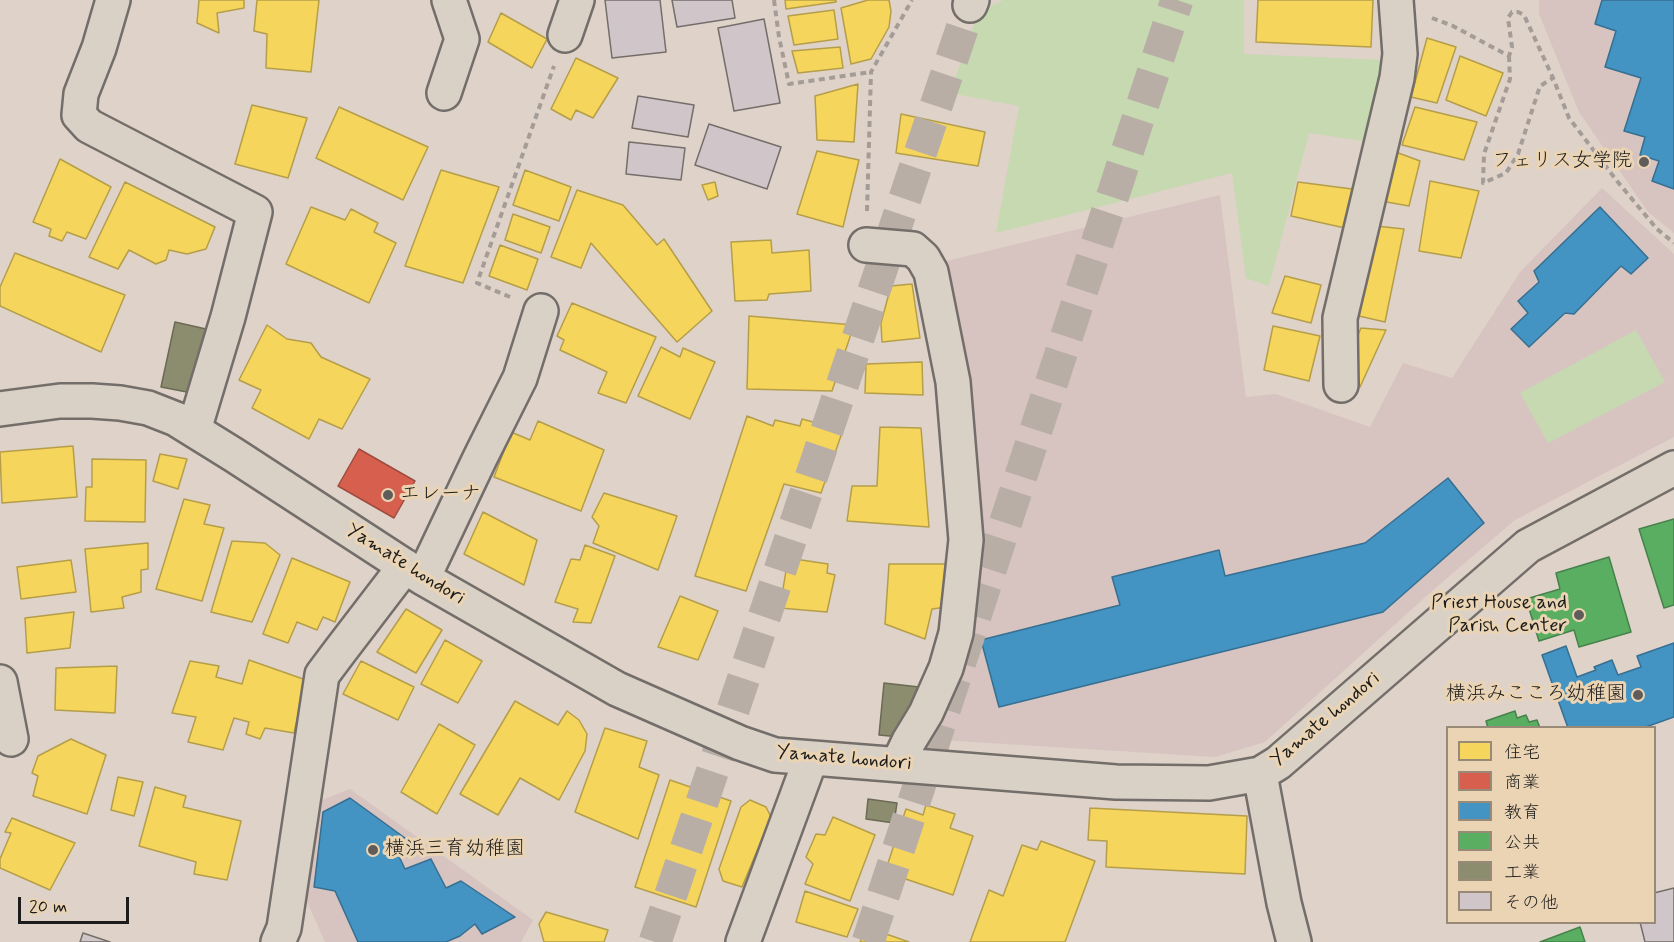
<!DOCTYPE html>
<meta charset="utf-8">
<style>
body{margin:0}
#map{position:relative;width:1674px;height:942px;overflow:hidden;background:#dfd2c9;font-family:Mynerve,"Klee One",sans-serif}
canvas{display:block}
.legend{position:absolute;left:1446px;top:726px;width:210px;height:198px;box-sizing:border-box;background:#ead4b4;border:2px solid #988a77;margin:0;padding:8px 10px;list-style:none;font-size:18px;color:#1c1c1c}
.legend li{display:flex;align-items:center;gap:12px;height:30px}
.legend b{width:30px;border:2px solid #988a77}
.scale{position:absolute;left:18px;top:897px;width:111px;height:27px;box-sizing:border-box;border:3px solid #1c1c1c;border-top:0;padding-left:8px;font-size:18px;line-height:21px;white-space:nowrap;color:#1c1c1c;-webkit-text-stroke:4px #ead4b4;paint-order:stroke}
</style>
<div id="map">
<canvas width="1674" height="942"></canvas>
<ul class="legend">
<li><b style="height:16px;background:#f6d55c"></b>住宅</li>
<li><b style="height:16px;background:#d6604d"></b>商業</li>
<li><b style="height:16px;background:#4393c3"></b>教育</li>
<li><b style="height:16px;background:#5aae61"></b>公共</li>
<li><b style="height:16px;background:#8c8c6e"></b>工業</li>
<li><b style="height:16px;background:#d0c6ca"></b>その他</li>
</ul>
<div class="scale">20 m</div>
</div>
<script>
const g = document.querySelector('canvas').getContext('2d');
g.lineJoin = 'round';
function fillPath(path, color) { g.fillStyle = color; g.fill(path, 'evenodd'); }
const poly = rows => new Path2D(rows.map(r => 'M' + r).join(''));
function stroke(path, color, width, dash) { g.strokeStyle = color; g.lineWidth = width; g.lineCap = dash ? 'butt' : 'round'; g.setLineDash(dash || []); g.stroke(path); }
function write(font, color, halo, rows, align = 'center') {
  g.font = font + ' Mynerve,"Klee One",sans-serif'; g.lineWidth = 6; g.setLineDash([]); g.textBaseline = 'middle'; g.strokeStyle = halo; g.fillStyle = color; for (const [text, x, y, turn = 0] of rows) {
    g.save(); g.translate(x, y); g.rotate((+turn || 0) * Math.PI / 180); g.textAlign = isNaN(turn) ? turn : align; if (halo) g.strokeText(text, 0, 0); g.fillText(text, 0, 0); g.restore();
  }
}
const built = poly([
 [1539,0,1674,0,1674,233,1648,212,1579,112,1539,14],
 [1602,188,1674,254,1674,437,1515,520,1432,591,1265,742,1215,757,924,739,974,581,942,262,1220,195,1246,397,1276,394,1370,427,1403,363,1452,378,1520,272],
 [350,789,533,920,521,942,325,942,305,897,315,803]
]);
const green = poly([
 [1003,0,1244,0,1244,54,1386,60,1369,142,1309,133,1269,286,1246,278,1232,173,996,233,1019,106,950,93,978,13],
 [1636,330,1665,382,1548,443,1520,393]
]);
const homes = poly([
 [199,0,244,0,244,8,217,13,219,33,197,23,199,0],
 [257,0,319,0,311,72,266,68,267,34,254,31,257,0],
 [785,0,836,0,836,2,786,9,785,0],
 [868,0,889,0,891,11,889,27,871,59,851,64,841,8,868,0],
 [1258,0,1373,0,1371,47,1256,42,1258,0],
 [834,10,838,39,794,45,788,16,834,10],
 [501,13,547,39,532,68,488,42,501,13],
 [1427,38,1456,47,1437,103,1411,97,1427,38],
 [840,47,843,68,798,73,792,51,840,47],
 [1460,56,1503,73,1486,116,1446,100,1460,56],
 [576,58,618,78,593,118,576,110,571,120,551,109,576,58],
 [858,84,854,142,817,140,815,96,858,84],
 [252,105,307,118,288,178,235,164,252,105],
 [339,107,428,147,403,200,316,158,339,107],
 [1415,107,1477,122,1464,160,1402,145,1415,107],
 [901,114,985,132,978,166,896,153,901,114],
 [817,151,859,160,843,227,797,214,817,151],
 [1393,151,1420,161,1409,206,1381,201,1393,151],
 [60,159,111,187,86,239,67,232,62,241,49,236,51,229,33,222,60,159],
 [441,170,499,187,463,283,405,266,441,170],
 [525,170,571,187,559,221,513,205,525,170],
 [1430,181,1479,191,1461,258,1419,251,1430,181],
 [125,182,215,227,206,249,187,254,169,250,166,260,156,264,129,250,118,269,89,257,125,182],
 [715,182,718,196,708,200,702,185,715,182],
 [1298,182,1352,189,1345,228,1291,216,1298,182],
 [577,190,623,205,657,245,664,239,712,311,677,342,591,243,581,268,551,257,577,190],
 [311,207,345,220,351,209,378,223,374,232,396,243,369,303,286,264,311,207],
 [513,214,550,227,541,253,505,240,513,214],
 [1376,226,1404,229,1385,322,1359,316,1376,226],
 [771,240,772,253,809,250,811,291,769,294,767,300,735,301,731,242,771,240],
 [500,245,538,259,527,290,489,276,500,245],
 [15,253,125,295,101,352,0,306,0,287,15,253],
 [1285,276,1321,285,1311,323,1272,313,1285,276],
 [912,284,920,338,882,342,881,323,891,286,912,284],
 [572,303,656,337,626,403,598,393,607,372,560,350,564,340,557,336,572,303],
 [749,316,854,325,832,391,747,389,749,316],
 [267,325,287,339,311,343,321,357,370,379,342,429,319,419,309,439,252,408,261,390,239,380,267,325],
 [1273,326,1320,336,1309,381,1264,370,1273,326],
 [1361,328,1386,330,1360,387,1348,382,1353,347,1361,328],
 [661,347,680,357,683,348,715,362,690,419,638,396,661,347],
 [922,362,923,395,865,393,866,364,922,362],
 [747,416,773,426,775,420,800,426,802,419,843,430,821,493,784,484,746,591,695,576,747,416],
 [538,421,604,450,581,511,494,477,511,432,530,440,538,421],
 [880,427,921,428,929,527,847,521,852,486,877,486,880,427],
 [73,446,77,497,2,503,0,452,73,446],
 [160,454,187,459,178,489,153,481,160,454],
 [92,459,146,460,145,522,85,521,86,487,92,487,92,459],
 [604,493,677,516,658,570,593,543,599,526,592,517,604,493],
 [184,499,210,505,204,524,224,528,202,601,156,589,184,499],
 [483,512,537,540,524,585,464,554,483,512],
 [232,541,265,543,280,555,252,622,211,612,232,541],
 [148,543,148,569,141,570,141,592,122,597,124,608,91,612,85,549,148,543],
 [585,545,615,556,591,623,573,622,578,609,555,602,571,559,580,560,585,545],
 [292,558,350,582,335,622,323,617,317,630,297,622,288,643,263,634,292,558],
 [788,558,828,564,827,573,835,575,827,612,780,608,788,558],
 [71,560,76,592,21,599,17,567,71,560],
 [889,564,950,564,947,607,932,609,925,639,885,624,889,564],
 [680,596,718,611,698,660,658,647,680,596],
 [406,609,442,630,416,673,377,652,406,609],
 [74,612,70,648,27,653,25,618,74,612],
 [445,640,482,661,458,703,421,684,445,640],
 [249,660,306,680,294,733,265,728,260,739,246,734,249,722,234,718,223,750,188,742,196,717,172,713,190,661,219,666,216,677,242,684,249,660],
 [361,661,414,687,398,720,343,694,361,661],
 [117,666,115,713,55,710,56,668,117,666],
 [515,701,558,725,567,711,579,720,587,734,585,751,559,800,520,778,498,815,460,794,515,701],
 [439,724,475,745,437,814,401,792,439,724],
 [605,728,647,741,639,767,659,775,638,839,575,812,605,728],
 [71,739,106,755,87,814,33,796,38,776,32,773,38,756,71,739],
 [118,777,143,782,134,816,111,810,118,777],
 [670,780,731,801,696,907,635,887,670,780],
 [155,787,186,796,183,807,241,821,227,880,194,874,196,862,139,846,155,787],
 [750,800,766,807,771,817,742,887,723,881,719,869,741,807,750,800],
 [926,805,955,814,950,828,973,836,953,895,885,872,906,809,923,815,926,805],
 [1090,808,1247,816,1245,874,1106,867,1107,841,1088,840,1090,808],
 [833,817,875,835,850,901,805,884,813,864,806,857,816,834,825,835,833,817],
 [12,818,75,843,50,890,0,868,0,859,11,833,5,832,12,818],
 [1041,841,1095,861,1065,942,970,942,989,890,1003,896,1022,845,1037,850,1041,841],
 [805,891,858,909,847,937,796,922,805,891],
 [546,912,608,930,604,942,544,942,539,924,546,912],
 [866,927,909,942,860,942,866,927]
]);
const shops = poly([
 [359,449,415,481,394,518,338,486,359,449]
]);
const schools = poly([
 [1602,0,1674,0,1674,189,1652,181,1659,161,1640,155,1645,137,1624,131,1641,78,1605,67,1616,31,1595,24,1602,0],
 [1600,207,1648,258,1631,274,1621,266,1574,314,1565,313,1529,347,1511,329,1528,313,1518,301,1539,282,1534,271,1600,207],
 [1448,478,1484,523,1383,612,999,707,981,640,1120,605,1112,577,1219,550,1225,576,1365,543,1448,478],
 [1674,643,1674,717,1643,728,1568,728,1542,655,1566,646,1577,677,1596,670,1594,667,1612,660,1618,675,1641,667,1637,656,1674,643],
 [350,798,405,838,397,852,405,869,431,859,446,888,461,881,515,917,482,934,475,924,460,936,446,942,358,942,335,891,314,887,323,812,350,798]
]);
const public = poly([
 [1674,519,1674,605,1664,608,1639,529,1674,519],
 [1609,557,1631,632,1579,647,1574,630,1539,641,1526,599,1560,589,1556,573,1609,557],
 [1515,711,1517,718,1526,715,1529,722,1537,720,1540,728,1488,728,1486,721,1515,711],
 [1580,927,1585,942,1540,942,1580,927]
]);
const industry = poly([
 [175,322,206,329,192,393,161,387,175,322],
 [884,683,919,687,912,715,900,737,879,735,884,683],
 [868,799,897,803,894,823,866,819,868,799]
]);
const building = poly([
 [605,0,660,0,666,52,612,58,605,0],
 [672,0,732,0,735,18,677,27,672,0],
 [764,19,780,103,734,111,718,28,764,19],
 [638,96,694,105,688,137,632,128,638,96],
 [709,124,781,147,767,189,695,165,709,124],
 [629,142,685,148,681,180,626,174,629,142],
 [1674,888,1674,942,1645,942,1640,922,1654,922,1654,893,1674,888],
 [83,933,110,942,80,942,83,933]
]);
const minorTunnel = poly([
 [655,942,970,5],
 [868,942,1177,0]
]);
const path = poly([
 [774,0,779,37,789,84,871,72],
 [1432,18,1453,26,1509,56,1512,47,1508,18,1512,12,1518,12,1524,15,1553,78,1569,118,1617,181,1657,229,1674,243],
 [1509,56,1510,79,1484,154,1483,183,1506,173,1518,154,1540,86,1553,78],
 [867,211,871,72,912,0],
 [510,297,477,283,554,66]
]);
const minor = poly([
 [113,0,99,48,81,94,79,115,89,126,255,212,228,317,194,430],
 [970,5,972,0],
 [565,35,577,0],
 [444,93,462,39,449,0],
 [866,245,913,249,923,258,931,272,953,382,966,540,956,633,946,668,926,713,909,741,898,764],
 [1341,385,1340,318,1397,78,1400,54,1396,0],
 [0,409,60,401,92,401,120,403,148,408,176,419,234,455,423,578,617,689,740,743,775,755,1116,782,1209,783,1260,774,1278,763,1528,546,1674,468],
 [423,578,480,458,520,378,541,311],
 [0,682,11,739],
 [1260,774,1284,903,1294,942],
 [278,942,284,928,322,675,340,651,405,566],
 [743,942,811,758]
]);
const markers = [
 [1644,162,6,"#605c59"],
 [388,495,6,"#605c59"],
 [1579,615,6,"#605c59"],
 [1638,695,6,"#605c59"],
 [373,850,6,"#605c59"]
];
const poiNames = [
 ["フェリス女学院",1632,162],
 ["エレーナ",400,495,"left"],
 ["Priest House and",1567,604],
 ["Parish Center",1567,627],
 ["横浜みこころ幼稚園",1626,695],
 ["横浜三育幼稚園",385,850,"left"]
];
const streetNames = [
 ["Yamate hondori",405,565,32],
 ["Yamate hondori",1326,720,-40],
 ["Yamate hondori",844,759,5]
];
fillPath(built, '#d7c4c1');
fillPath(green, '#c6d9b1');
fillPath(homes, '#f6d55c');
stroke(homes, '#b59e49', 1.5);
fillPath(shops, '#d6604d');
stroke(shops, '#9e4c3e', 1.5);
fillPath(schools, '#4393c3');
stroke(schools, '#376f91', 1.5);
fillPath(public, '#5aae61');
stroke(public, '#47824c', 1.5);
fillPath(industry, '#8c8c6e');
stroke(industry, '#6a6a55', 1.5);
fillPath(building, '#d0c6ca');
stroke(building, '#746e6a', 1.5);
stroke(minorTunnel, '#b8aea6', 33, [33, 16]);
stroke(minor, '#746e6a', 38);
stroke(path, '#a49c96', 4, [6, 4.5]);
stroke(minor, '#d9d1c6', 33);
for (const [x, y, r, color] of markers) { const dot = new Path2D(); dot.arc(x, y, r, 0, 2 * Math.PI); g.fillStyle = color; g.fill(dot); stroke(dot, '#ead4b4', 2); }
write('20px', '#1c1c1c', '#ead4b4', poiNames, 'right');
write('20px', '#1c1c1c', '#ead4b4', streetNames);
</script>
